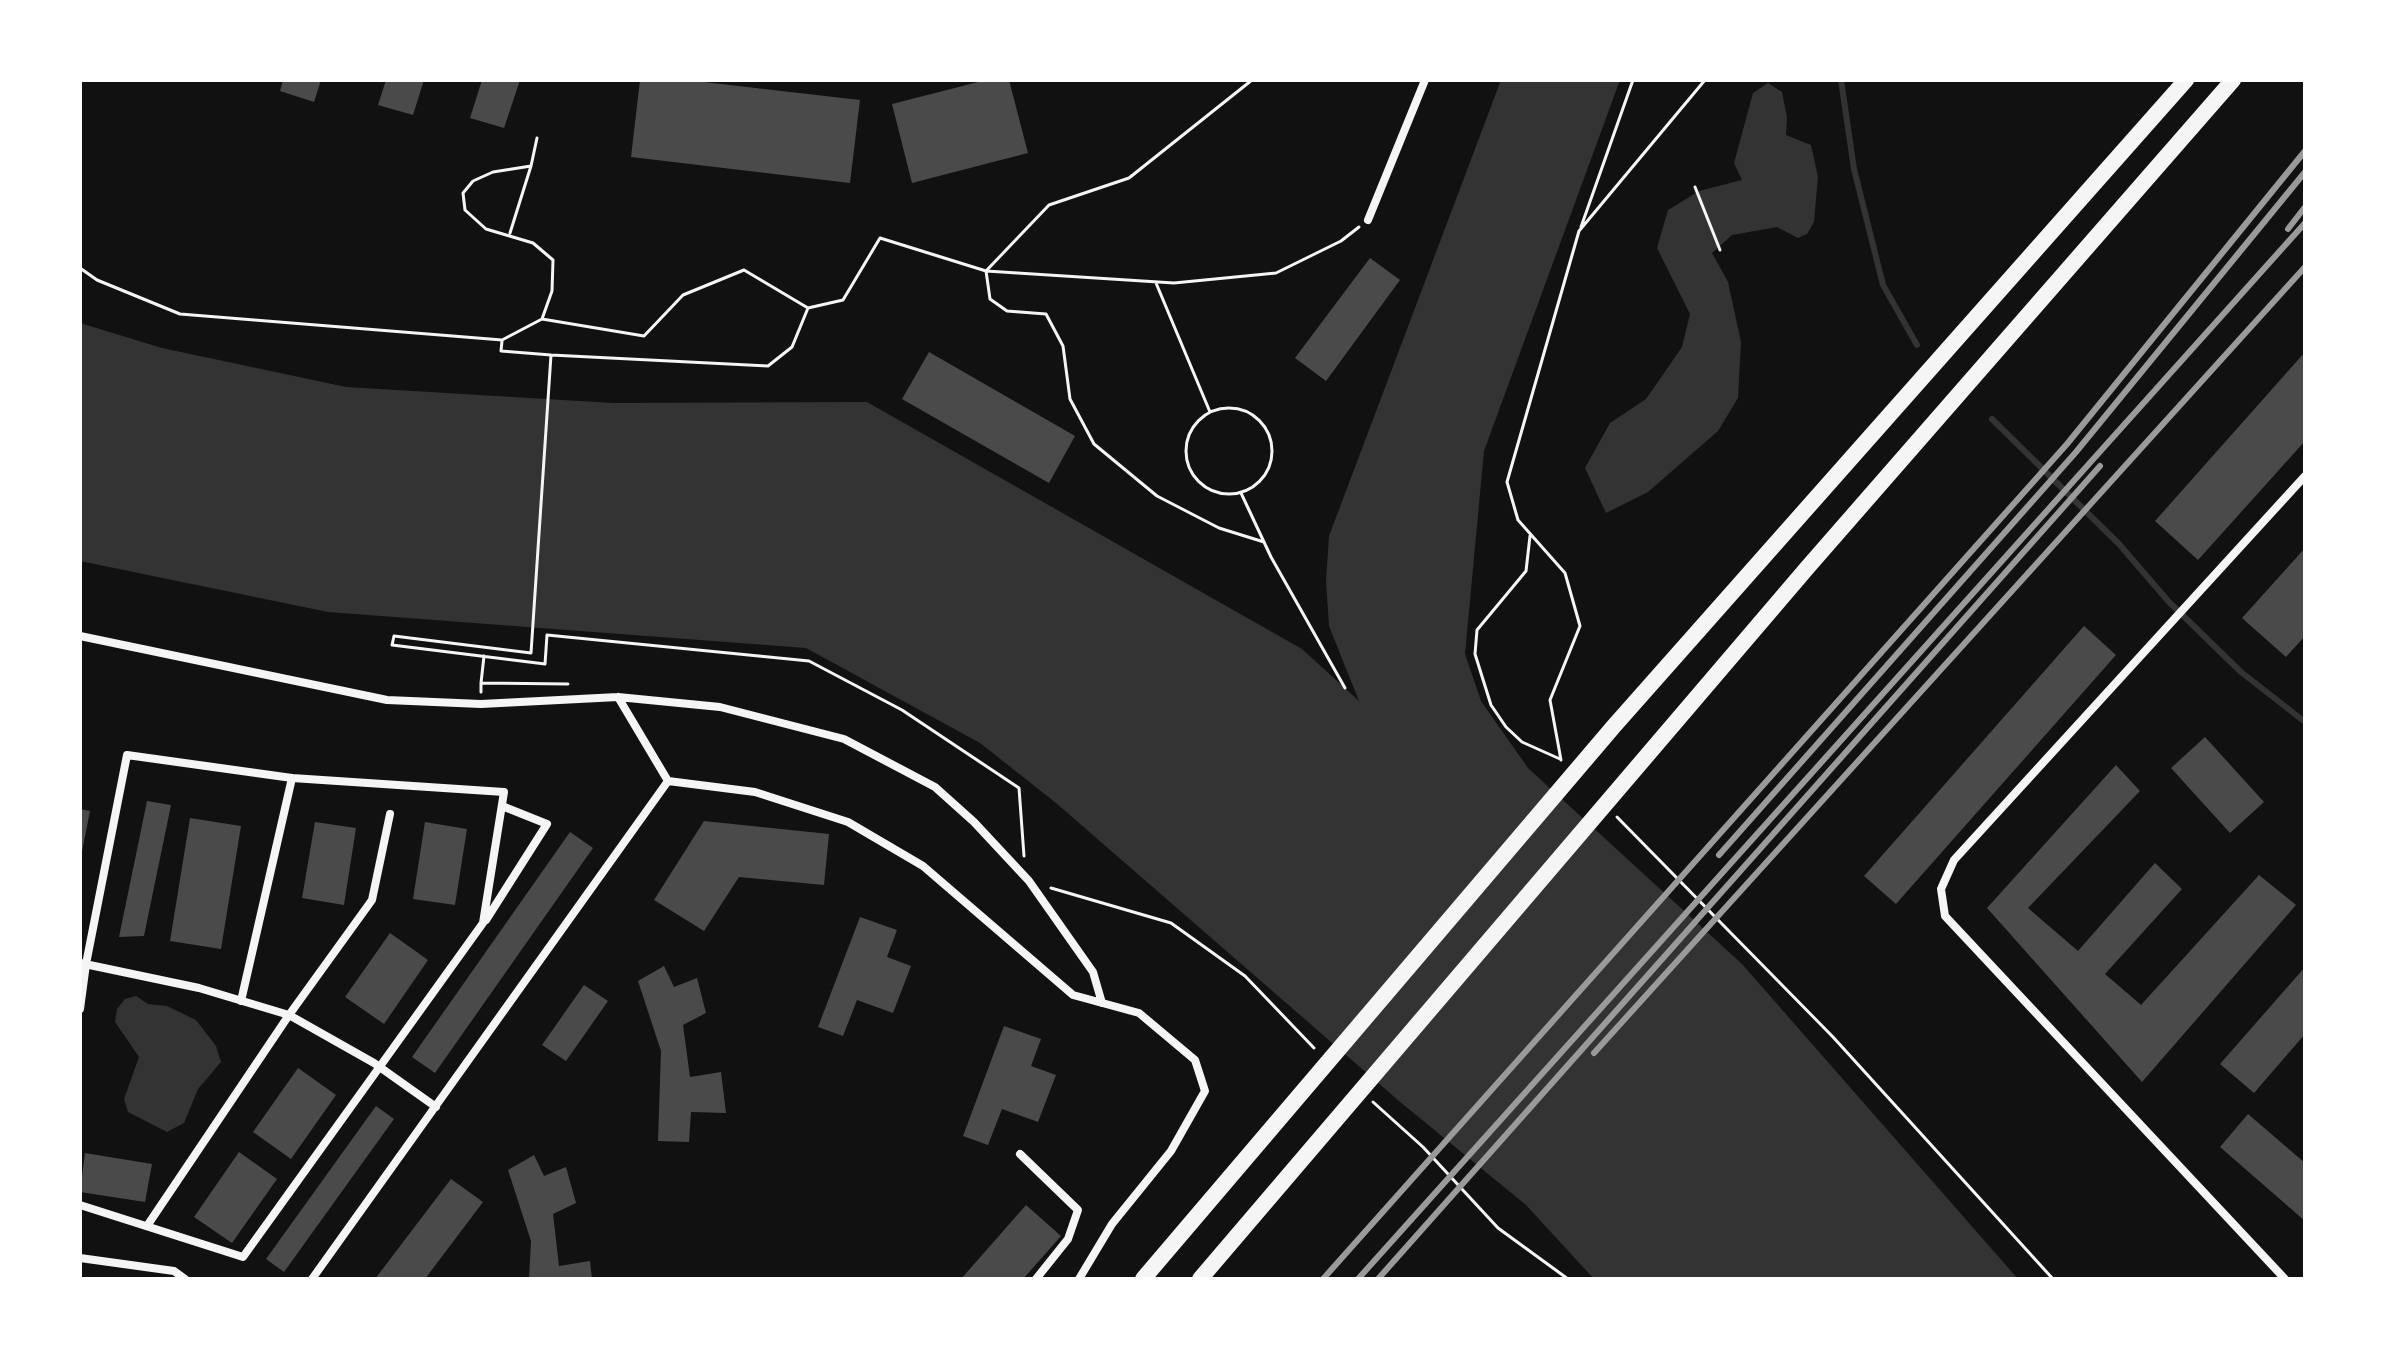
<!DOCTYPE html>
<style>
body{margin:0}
#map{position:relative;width:2385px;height:1359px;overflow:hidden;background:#111;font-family:"Space Grotesk",sans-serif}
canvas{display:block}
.frame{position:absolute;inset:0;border:82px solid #fff;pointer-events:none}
</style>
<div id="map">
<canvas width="2385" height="1359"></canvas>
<div class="frame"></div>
</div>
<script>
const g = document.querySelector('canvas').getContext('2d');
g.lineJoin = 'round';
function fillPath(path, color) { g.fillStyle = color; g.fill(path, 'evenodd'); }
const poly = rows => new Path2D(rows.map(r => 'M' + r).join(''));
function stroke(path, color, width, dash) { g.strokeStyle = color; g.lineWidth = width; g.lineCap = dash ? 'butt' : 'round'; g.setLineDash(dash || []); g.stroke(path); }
const water = poly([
 [1501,80,1620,80,1484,451,1465,654,1481,701,1528,768,1742,964,2018,1279,1594,1279,1526,1205,1399,1101,1056,803,980,743,806,648,328,612,80,561,80,323,162,348,346,387,613,403,867,402,1302,649,1359,701,1329,626,1326,581,1329,536],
 [1768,83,1782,92,1787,117,1786,135,1811,145,1818,177,1814,222,1807,234,1798,238,1777,227,1732,235,1712,253,1728,282,1741,342,1738,398,1718,431,1648,492,1606,513,1585,468,1610,423,1646,399,1682,347,1690,314,1657,248,1668,210,1699,191,1742,180,1734,163,1753,93],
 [136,996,148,1004,167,1006,196,1020,216,1046,221,1062,198,1089,184,1123,167,1132,128,1112,124,1099,139,1057,115,1022,117,1009,125,999]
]);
const stream = poly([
 [1841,80,1854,169,1883,285,1917,345],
 [1992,419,2119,544,2169,602,2241,672,2305,722]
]);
const building = poly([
 [283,80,321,80,314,102,280,91],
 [386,80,424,80,413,115,378,105],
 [482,80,520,80,504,128,470,118],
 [640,80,686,80,860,100,850,183,631,157],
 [986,80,1009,80,1028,153,912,183,892,104],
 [1370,258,1400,280,1326,381,1295,358],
 [929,352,1075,436,1049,483,902,399],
 [2305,352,2305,441,2198,560,2155,521],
 [2305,548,2305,636,2286,657,2242,618],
 [2084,626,2116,655,1896,904,1864,876],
 [2205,737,2264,802,2230,833,2171,768],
 [2116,765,2140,791,2028,908,2078,951,2155,863,2182,889,2105,974,2141,1005,2259,875,2296,905,2142,1082,1987,908],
 [147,801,171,805,144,936,119,937],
 [80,809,90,811,81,857,80,856],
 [190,818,241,826,221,949,170,941],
 [704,821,829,834,824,885,739,877,704,931,654,900],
 [315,822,356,828,344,905,302,898],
 [425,822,467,829,455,905,413,899],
 [570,832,593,848,435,1073,412,1057],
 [860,917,897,930,887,957,911,966,893,1013,857,1000,843,1036,818,1027],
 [390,933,428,960,384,1024,345,997],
 [664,966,674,987,697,978,706,1013,683,1025,690,1077,721,1072,726,1113,691,1112,689,1142,658,1141,661,1051,638,981],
 [2305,967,2305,1034,2254,1093,2220,1064],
 [584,985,608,1001,566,1061,542,1045],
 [1004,1026,1041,1039,1031,1066,1056,1075,1038,1122,1002,1109,988,1145,963,1136],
 [298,1068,336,1095,291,1159,253,1132],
 [376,1106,394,1119,284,1272,266,1259],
 [2248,1114,2305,1163,2305,1221,2220,1147],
 [239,1152,277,1179,232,1243,194,1217],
 [85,1153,152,1164,145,1202,80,1192],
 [534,1155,544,1176,566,1167,576,1203,553,1214,559,1266,590,1261,592,1279,529,1279,531,1241,508,1170],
 [451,1179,483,1202,425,1279,375,1279],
 [1026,1205,1061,1236,1023,1279,961,1279]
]);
const path = poly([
 [1695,187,1720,250],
 [1581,227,1633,80],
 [510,233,531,166],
 [80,268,97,280,180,314,502,340,542,319,552,291,553,260,533,243,486,229,465,210,463,193,473,181,493,172,531,166,537,138],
 [1156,283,1210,412],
 [808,308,792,347,768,366,551,355,531,653,394,636,392,645,545,664,547,635,809,661,902,710,1019,788,1024,856],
 [542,319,644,336,683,295,744,270,808,308,843,300,880,238,986,271,1049,205,1129,178,1252,80],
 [502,341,501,351,551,355],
 '1186 451a43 43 0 1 1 86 0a43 43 0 1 1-86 0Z',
 [1241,493,1271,557,1345,688],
 [1530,536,1526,571,1477,630,1475,654,1491,705,1506,727,1522,742,1560,759],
 [1264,542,1219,528,1157,496,1094,444,1070,399,1063,346,1046,314,1007,311,990,299,986,271,1174,283,1276,273,1341,241,1359,227],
 [481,683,484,656],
 [481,692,481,683,568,684],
 [1561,760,1550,700,1580,626,1565,573,1518,520,1507,482,1579,231,1705,80],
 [1617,817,1833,1037,2053,1279],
 [1051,888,1171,923,1245,976,1314,1048],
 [1373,1102,1423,1147,1498,1228,1568,1279]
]);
const minor = poly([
 [1368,220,1425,80],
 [80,636,387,700,481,704,618,697,720,707,844,739,935,787,974,822,1029,881,1093,972,1102,1003],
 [618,697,668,781],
 [486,920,547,824,502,806],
 [80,963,199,988,289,1015,374,1063,436,1107],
 [241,1001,292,778],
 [80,1009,86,964,127,755,292,778,504,792,483,923,243,1257,80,1205],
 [1020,1154,1078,1210,1068,1239,1036,1279],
 [147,1226,289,1015,372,900,390,814],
 [80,1258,174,1271,185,1279],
 [312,1279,668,781,755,792,848,822,923,866,1073,995,1139,1013,1195,1060,1205,1091,1171,1151,1112,1224,1079,1279],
 [2285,1279,1945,916,1941,889,1954,860,2305,476]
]);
const primary = poly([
 [1143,1279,1614,726,2186,80],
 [1200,1279,1807,568,2233,80]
]);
const rail = poly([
 [2288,229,2305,207],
 [1719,855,2076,452,2305,172],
 [1594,1053,2305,267],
 [1323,1279,2067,444,2305,151],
 [1358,1279,2305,223],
 [1378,1279,2100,466]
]);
fillPath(water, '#333');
stroke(stream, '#333', 6);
fillPath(building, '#4a4a4a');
stroke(path, '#f5f5f5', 3);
stroke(minor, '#f5f5f5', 8);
stroke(primary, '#f5f5f5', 16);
stroke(rail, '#9a9a9a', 6);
</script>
